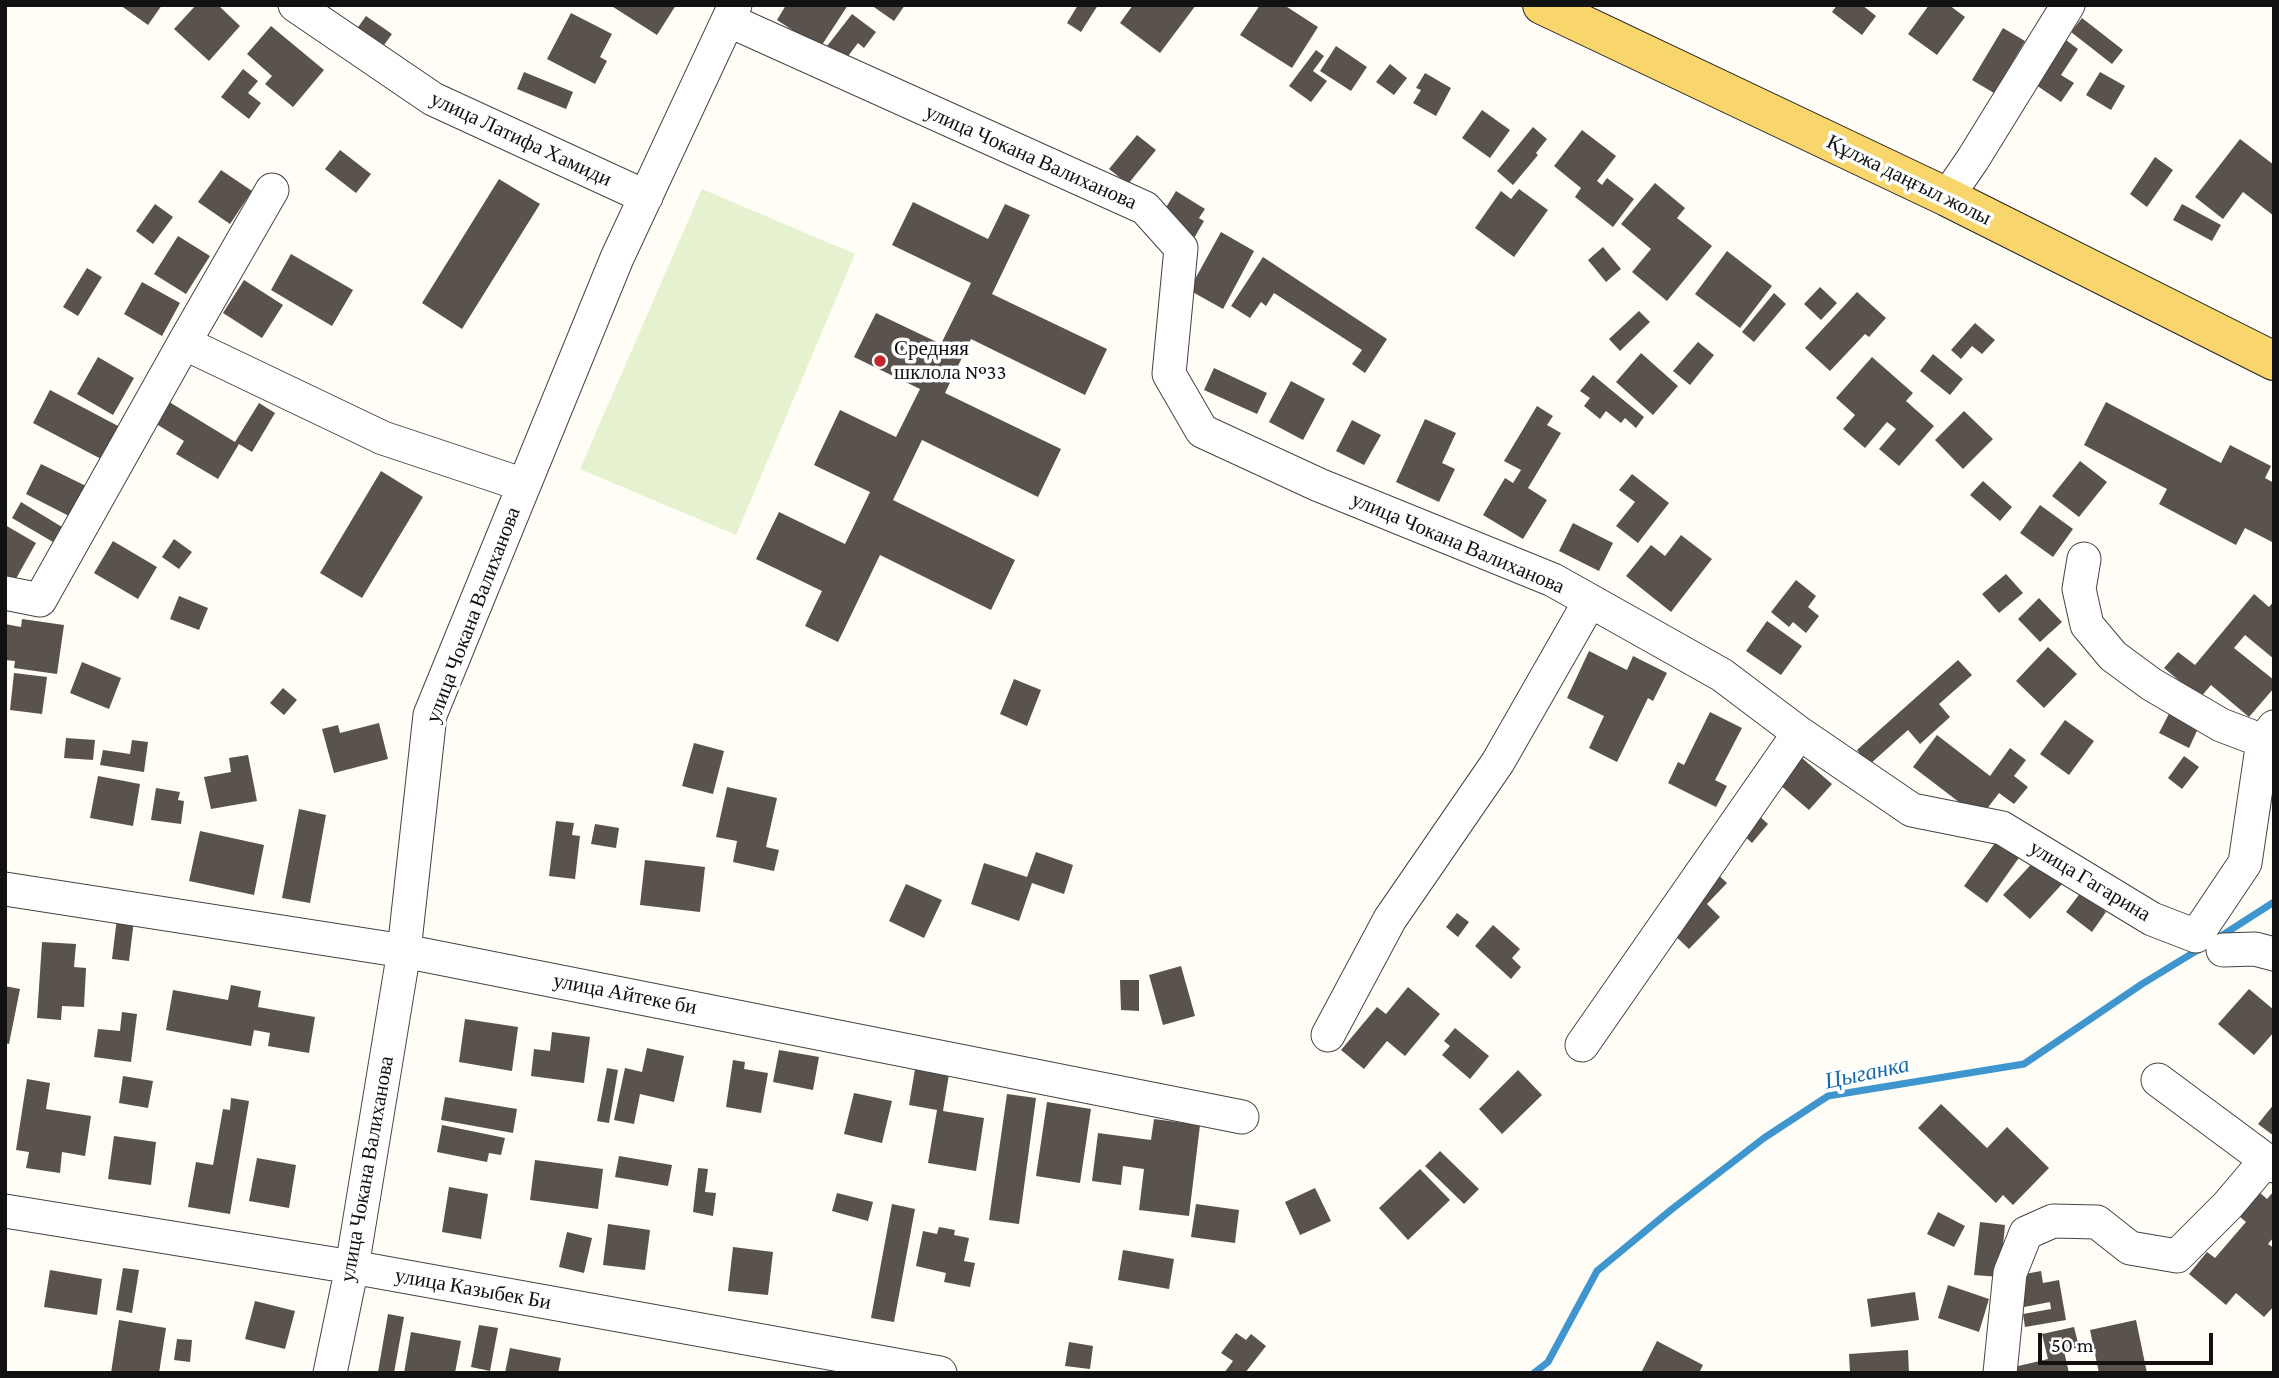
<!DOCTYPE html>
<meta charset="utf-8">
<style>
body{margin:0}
#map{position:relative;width:2279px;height:1378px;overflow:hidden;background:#fffdf5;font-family:"Crimson Pro",serif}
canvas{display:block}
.frame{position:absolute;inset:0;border:7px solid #111;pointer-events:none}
.scale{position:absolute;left:2038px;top:1333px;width:175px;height:32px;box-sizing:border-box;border:4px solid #111;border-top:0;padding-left:9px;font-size:21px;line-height:24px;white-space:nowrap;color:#111;-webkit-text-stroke:5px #fff;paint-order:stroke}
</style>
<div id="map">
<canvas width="2279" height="1378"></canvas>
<div class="frame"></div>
<div class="scale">50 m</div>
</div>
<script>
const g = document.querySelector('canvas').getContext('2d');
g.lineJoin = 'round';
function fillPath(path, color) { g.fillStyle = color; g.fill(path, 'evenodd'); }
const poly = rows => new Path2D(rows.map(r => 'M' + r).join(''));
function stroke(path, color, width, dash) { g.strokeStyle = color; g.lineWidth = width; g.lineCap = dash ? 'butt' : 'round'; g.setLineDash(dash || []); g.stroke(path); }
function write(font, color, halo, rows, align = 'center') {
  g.font = font + ' "Crimson Pro",serif'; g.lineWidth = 7; g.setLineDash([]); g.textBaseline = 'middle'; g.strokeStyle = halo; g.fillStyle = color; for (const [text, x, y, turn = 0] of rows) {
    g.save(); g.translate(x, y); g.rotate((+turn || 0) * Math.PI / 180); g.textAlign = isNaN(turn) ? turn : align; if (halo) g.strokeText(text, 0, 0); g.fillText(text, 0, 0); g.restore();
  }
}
const pitch = poly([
 [702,189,855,254,736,535,580,469]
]);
const stream = poly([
 [2218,938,2274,902],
 [1534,1373,1548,1362,1597,1271,1672,1209,1764,1138,1828,1096,2024,1064,2142,984,2201,948]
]);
const building = poly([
 [120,5,162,5,148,25],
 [196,5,218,5,240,26,209,61,174,29],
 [610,5,676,5,657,35],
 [786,5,848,5,820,48,777,20],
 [871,5,905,5,894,21],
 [1078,5,1098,5,1081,32,1067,23],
 [1133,5,1196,5,1160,53,1120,23],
 [1260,5,1284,5,1318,27,1292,68,1240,35],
 [1837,5,1862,5,1876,16,1862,35,1832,12],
 [1929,5,1949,5,1965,17,1937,55,1908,34],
 [571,13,612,34,600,57,607,61,595,84,547,59],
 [852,14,876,32,864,48,858,43,842,64,824,50],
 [366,16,392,34,379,52,353,34],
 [2082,18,2123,50,2112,64,2071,32],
 [271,26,324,70,293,107,265,84,272,76,247,54],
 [2003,28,2025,41,1994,93,1972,80],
 [2066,40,2078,49,2061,75,2074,83,2061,102,2036,85],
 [1336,46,1367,67,1351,91,1320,71],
 [1316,50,1324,56,1313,71,1327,81,1311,102,1289,86],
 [1390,64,1407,78,1394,95,1376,82],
 [243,69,258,81,248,93,261,103,249,119,221,97],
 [524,72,573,92,566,109,517,89],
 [2100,72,2125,86,2111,110,2086,95],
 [1425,73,1451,88,1436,116,1413,103,1421,90,1416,88],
 [1482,110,1510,130,1490,158,1462,138],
 [1533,127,1547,139,1536,153,1538,155,1513,185,1497,171],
 [1582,130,1616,156,1597,181,1602,185,1607,178,1634,199,1613,227,1575,197,1581,188,1554,166],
 [1137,135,1156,150,1128,184,1109,169],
 [2240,139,2274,165,2274,216,2243,192,2223,219,2195,197],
 [340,150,371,174,356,193,325,169],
 [2155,157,2173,170,2147,207,2130,194],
 [221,170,252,191,230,224,198,202],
 [499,179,540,204,462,329,422,303],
 [1655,183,1685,208,1677,218,1712,246,1667,301,1632,272,1651,249,1621,224],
 [1519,189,1548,210,1514,257,1475,228,1501,191,1511,199],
 [1176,191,1205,209,1199,218,1204,221,1193,240,1159,219],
 [913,202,988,239,1005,204,1030,215,992,294,1107,349,1085,395,971,339,945,393,1061,449,1038,497,922,440,893,500,1015,560,991,610,880,555,838,642,805,626,822,591,756,559,779,512,845,544,870,492,814,465,840,410,896,437,920,389,854,357,876,313,941,344,971,283,892,245],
 [155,204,173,217,153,244,136,231],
 [2182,204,2221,225,2212,241,2173,220],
 [1221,232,1254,251,1223,309,1189,290],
 [178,236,210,256,186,294,154,274],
 [1603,247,1621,269,1606,282,1588,260],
 [1727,251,1772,286,1740,328,1695,294],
 [291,254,353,290,332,326,271,290],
 [1263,257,1387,339,1365,373,1352,364,1362,350,1274,293,1266,306,1261,302,1250,318,1231,306],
 [87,268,102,277,78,316,63,307],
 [244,280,283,305,262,338,223,313],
 [142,282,180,303,162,336,124,314],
 [1820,287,1837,303,1821,320,1804,304],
 [1857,292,1886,318,1869,337,1865,334,1830,371,1805,348],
 [1774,293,1786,304,1754,342,1742,332],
 [1639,311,1650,322,1620,351,1609,339],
 [1975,323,1995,340,1982,354,1972,346,1961,359,1951,350],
 [1698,342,1714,355,1690,385,1673,371],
 [1641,353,1678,386,1653,415,1616,382],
 [1933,354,1963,379,1950,395,1920,371],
 [98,357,134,378,113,415,77,394],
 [1872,357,1913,393,1906,401,1934,426,1899,466,1879,449,1896,429,1887,422,1865,448,1843,429,1855,415,1836,398],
 [1214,368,1267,393,1257,414,1204,390],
 [1593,375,1644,417,1636,428,1625,418,1621,423,1606,411,1600,419,1584,406,1590,398,1580,391],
 [1291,381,1325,399,1303,440,1269,422],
 [50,390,120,427,103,460,33,423],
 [166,400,235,442,259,403,275,413,252,452,239,444,218,479,176,454,184,441,153,422],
 [2106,402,2221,463,2230,445,2271,466,2265,478,2274,483,2274,543,2245,528,2236,545,2159,504,2167,489,2084,445],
 [1537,406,1553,416,1547,425,1561,433,1528,488,1547,500,1523,539,1483,515,1505,478,1513,483,1521,470,1504,461],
 [1964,411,1993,439,1963,469,1935,440],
 [1425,419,1456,433,1442,463,1455,469,1439,502,1396,482],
 [1352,420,1381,435,1364,465,1336,451],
 [2080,461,2107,482,2079,517,2052,496],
 [41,464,86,486,71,517,26,494],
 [381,471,423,497,362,598,320,573],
 [1632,474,1669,503,1638,543,1616,526,1635,502,1619,490],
 [1983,481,2012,507,2000,521,1970,495],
 [21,502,62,527,53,542,12,518],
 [2040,505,2073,529,2053,557,2020,533],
 [1573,523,1613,543,1599,571,1559,551],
 [5,525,36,543,13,584,5,579],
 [1681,535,1712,559,1671,612,1626,576,1651,545,1665,556],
 [174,539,192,552,179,569,162,557],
 [113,541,157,567,138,599,94,573],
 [2006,574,2023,593,1999,613,1982,594],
 [1796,580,1816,596,1808,607,1819,616,1806,633,1793,622,1789,627,1771,612],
 [2254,594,2269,607,2274,601,2274,659,2245,635,2234,648,2274,680,2274,688,2249,717,2211,685,2200,698,2164,668,2178,652,2195,665],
 [179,596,208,608,199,630,170,619],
 [2039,598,2062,622,2040,642,2018,619],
 [22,619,64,625,57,674,14,668,15,661,5,660,5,624,21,627],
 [1767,621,1802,646,1781,675,1746,651],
 [2048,647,2077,674,2044,708,2016,681],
 [1589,651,1627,670,1633,656,1667,673,1653,701,1648,698,1617,762,1589,748,1604,716,1567,698],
 [1958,660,1972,675,1939,704,1950,717,1920,744,1908,730,1869,765,1857,750],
 [82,662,121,678,109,709,70,693],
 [14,673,47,677,42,714,10,710],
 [1014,679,1041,690,1027,726,1000,714],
 [283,688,297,700,284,715,270,703],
 [2173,706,2202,720,2189,748,2159,733],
 [1710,712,1742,728,1715,780,1727,786,1716,807,1668,783,1678,762,1684,765],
 [2065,720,2094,741,2069,775,2040,754],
 [379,723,388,759,334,773,322,729,338,725,340,733],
 [1937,735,1990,776,2010,748,2026,760,2014,776,2028,787,2014,804,1999,793,1980,818,1913,767],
 [66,738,95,740,93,760,64,758],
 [132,740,148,742,144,772,100,765,103,750,130,754],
 [694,743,724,751,713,794,682,786],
 [248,755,257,801,211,809,204,777,231,772,229,758],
 [2184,756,2199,767,2182,789,2168,778],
 [1802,758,1832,784,1809,810,1779,784],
 [98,776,140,784,133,826,90,818],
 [727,787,777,798,766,847,779,850,774,871,733,862,737,841,716,837],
 [156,788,180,792,178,800,184,801,181,824,151,820],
 [299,809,326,815,310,903,282,898],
 [1754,811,1768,824,1752,843,1738,830],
 [556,821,574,823,572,835,580,836,575,879,549,876],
 [595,824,619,828,616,848,591,844],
 [200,831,264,845,254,895,189,881],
 [2000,836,2023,852,1987,903,1964,886],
 [1036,852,1073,865,1064,894,1032,883,1019,921,971,904,984,863,1027,877],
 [2036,859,2063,883,2030,919,2003,895],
 [645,860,705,867,700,912,640,905],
 [1713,870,1727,883,1707,904,1720,917,1689,949,1668,929],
 [906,884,942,900,924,938,889,921],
 [2081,892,2106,912,2092,932,2066,912],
 [1457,913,1469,922,1458,937,1446,927],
 [117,918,134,920,129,961,112,959],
 [1493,925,1520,949,1512,958,1521,967,1511,979,1475,946],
 [42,942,76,944,74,967,86,968,84,1007,62,1006,61,1020,37,1018],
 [1181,966,1195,1016,1163,1025,1149,975],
 [1120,980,1139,980,1139,1011,1121,1010],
 [231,985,261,991,258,1007,315,1017,309,1053,268,1046,270,1033,254,1030,251,1046,166,1030,173,990,228,1000],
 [5,986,20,989,9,1044,5,1043],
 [1408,987,1440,1014,1405,1056,1387,1041,1364,1069,1341,1050,1377,1007,1386,1014],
 [2249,989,2274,1010,2274,1032,2254,1055,2218,1024],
 [122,1012,137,1014,131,1062,94,1057,98,1029,120,1031],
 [465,1019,518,1027,512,1071,459,1062],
 [1455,1028,1489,1056,1470,1079,1442,1055,1450,1046,1444,1041],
 [552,1032,590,1037,584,1083,531,1076,534,1049,550,1051],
 [647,1048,684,1056,674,1102,640,1094,634,1124,614,1120,625,1068,642,1072],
 [779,1050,819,1057,813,1090,773,1082],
 [733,1060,745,1062,744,1069,768,1073,761,1113,726,1107],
 [607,1068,618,1070,609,1123,597,1121],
 [915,1069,949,1074,943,1111,984,1118,976,1171,928,1163,937,1110,909,1105],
 [1518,1070,1542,1095,1502,1134,1479,1109],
 [123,1076,153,1081,148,1108,119,1103],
 [27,1079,50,1083,46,1109,91,1116,85,1156,62,1152,60,1173,26,1168,29,1152,16,1150],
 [854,1093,892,1101,882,1143,844,1134],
 [1007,1094,1036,1098,1019,1224,989,1220],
 [445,1097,517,1109,513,1133,441,1120],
 [231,1098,249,1101,230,1214,188,1207,196,1162,213,1165,223,1109,230,1110],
 [1047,1102,1091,1109,1080,1183,1036,1176],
 [1941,1104,1987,1148,2007,1127,2049,1168,2013,1205,2003,1195,1996,1203,1918,1128],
 [2274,1104,2274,1136,2258,1124],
 [1154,1119,1200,1125,1189,1216,1139,1210,1144,1169,1123,1166,1121,1185,1092,1181,1098,1133,1151,1140],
 [442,1125,505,1138,501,1155,489,1153,487,1162,437,1152],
 [114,1136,156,1142,151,1185,108,1179],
 [1440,1151,1479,1189,1464,1204,1425,1166],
 [619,1156,672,1165,668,1186,615,1177],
 [257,1158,296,1165,289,1208,249,1201],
 [535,1160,603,1169,598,1209,530,1200],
 [698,1168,708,1169,705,1192,716,1193,713,1216,693,1212],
 [1420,1169,1450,1200,1408,1240,1379,1208],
 [449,1187,488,1194,481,1239,442,1232],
 [1315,1188,1331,1221,1300,1235,1285,1202],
 [2274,1191,2274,1237,2268,1244,2274,1248,2274,1306,2264,1317,2236,1293,2226,1305,2189,1274,2207,1252,2215,1258,2246,1222,2233,1211,2259,1192,2267,1199],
 [837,1193,873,1202,868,1221,832,1211],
 [892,1204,915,1209,894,1322,871,1318],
 [1196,1204,1239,1210,1235,1243,1191,1237],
 [1938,1212,1965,1226,1954,1247,1927,1234],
 [1980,1222,2005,1225,2000,1277,1974,1275],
 [608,1224,650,1230,645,1270,603,1265],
 [939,1227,955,1230,954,1235,969,1238,964,1261,975,1263,970,1287,944,1282,946,1273,916,1266,923,1231,937,1234],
 [567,1232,592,1238,584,1273,559,1267],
 [733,1247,773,1252,768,1295,728,1291],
 [1123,1250,1174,1259,1169,1289,1118,1280],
 [123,1268,139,1270,132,1313,116,1310],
 [50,1270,102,1279,97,1315,44,1307],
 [2041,1271,2043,1283,2059,1280,2066,1320,2025,1327,2023,1314,2051,1309,2050,1302,2019,1308,2014,1276],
 [1948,1285,1989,1299,1979,1332,1938,1318],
 [1915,1292,1919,1320,1871,1327,1867,1299],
 [255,1301,295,1311,285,1349,245,1339],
 [388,1314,404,1317,394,1373,378,1372],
 [119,1320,166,1328,159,1373,111,1373],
 [2136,1320,2147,1373,2099,1373,2090,1330],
 [479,1325,498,1328,490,1371,471,1367],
 [2074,1327,2079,1347,2064,1351,2069,1373,2015,1373,2014,1367,2048,1359,2042,1334],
 [411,1332,461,1341,455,1373,404,1373],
 [1236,1333,1246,1340,1251,1334,1266,1346,1245,1373,1224,1373,1233,1361,1221,1353],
 [177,1339,192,1340,190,1362,174,1360],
 [1657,1341,1703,1365,1699,1373,1641,1373],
 [1069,1342,1093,1346,1090,1369,1065,1366],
 [510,1348,561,1358,558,1373,505,1373],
 [1908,1350,1909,1373,1850,1373,1849,1354]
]);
const minor = poly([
 [295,5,433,99,646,197],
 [728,20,1145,208,1181,248,1169,374,1202,431,1319,485,1553,580,1722,675,1799,733,1582,1045],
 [272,190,184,343,383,438,524,485],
 [1947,197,1973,159,2068,5],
 [2084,559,2079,589,2087,625,2113,656,2151,684,2221,725,2263,741],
 [5,593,40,600,184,343],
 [1799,733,1912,810,2002,828,2152,919,2196,936,2245,863,2263,741,2274,727],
 [5,889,404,951,1242,1117],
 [2223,950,2255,949,2274,954],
 [1328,1035,1390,919,1498,762,1590,601],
 [2158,1080,2274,1166],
 [5,1211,352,1267,940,1373],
 [330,1373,352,1267,404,951,430,715,617,258,735,5],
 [2000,1373,2010,1273,2026,1233,2053,1221,2097,1222,2130,1248,2177,1256,2228,1205,2266,1160]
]);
const major = poly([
 [1542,5,1947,197,2274,361]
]);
const markers = [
 [880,361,7,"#c4262e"]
];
const streetNames = [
 ["улица Латифа Хамиди",521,139,25],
 ["улица Чокана Валиханова",1031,157,24],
 ["Құлжа даңғыл жолы",1909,180,26],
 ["улица Чокана Валиханова",1458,543,23],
 ["улица Чокана Валиханова",473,615,-69],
 ["улица Гагарина",2090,881,31],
 ["улица Айтеке би",625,994,11],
 ["улица Чокана Валиханова",367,1169,-80],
 ["улица Казыбек Би",473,1289,10]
];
const poiNames = [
 ["Средняя",894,349],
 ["шклола №33",894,373]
];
const waterNames = [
 ["Цыганка",1867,1073,-12]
];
fillPath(pitch, '#e6f2cf');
stroke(stream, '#3f96cf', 7);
fillPath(building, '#5a524d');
stroke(minor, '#444', 35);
stroke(major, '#222', 40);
stroke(minor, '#fff', 33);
stroke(major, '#f9d66b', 38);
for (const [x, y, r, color] of markers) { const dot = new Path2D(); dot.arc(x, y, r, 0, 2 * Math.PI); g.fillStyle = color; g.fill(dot); stroke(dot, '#fff', 2.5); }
write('21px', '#111', '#fff', streetNames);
write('21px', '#111', '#fff', poiNames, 'left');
write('italic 23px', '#1768a6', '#fff', waterNames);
</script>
